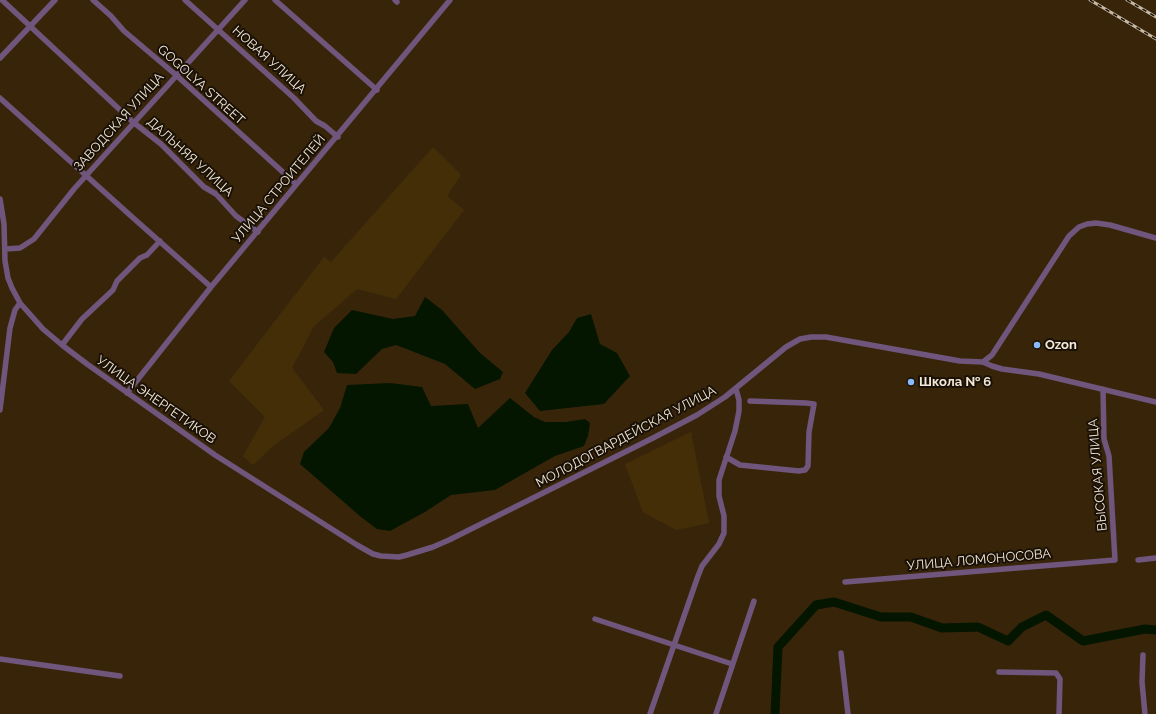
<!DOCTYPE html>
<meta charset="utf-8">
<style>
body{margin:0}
canvas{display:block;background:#382509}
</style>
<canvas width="1156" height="714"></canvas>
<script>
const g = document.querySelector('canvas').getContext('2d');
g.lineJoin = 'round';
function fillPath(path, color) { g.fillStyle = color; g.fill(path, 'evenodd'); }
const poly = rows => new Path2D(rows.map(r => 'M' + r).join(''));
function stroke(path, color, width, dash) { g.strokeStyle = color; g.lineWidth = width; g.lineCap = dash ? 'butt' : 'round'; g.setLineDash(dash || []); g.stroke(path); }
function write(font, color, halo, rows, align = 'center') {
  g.font = font + ' Raleway,sans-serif'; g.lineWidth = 4; g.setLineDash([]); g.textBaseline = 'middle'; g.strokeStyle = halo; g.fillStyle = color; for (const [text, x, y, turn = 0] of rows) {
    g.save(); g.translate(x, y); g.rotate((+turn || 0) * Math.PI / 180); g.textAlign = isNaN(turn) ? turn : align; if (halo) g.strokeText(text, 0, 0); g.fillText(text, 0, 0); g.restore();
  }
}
const built = poly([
 [433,147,461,175,447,196,464,210,396,299,357,289,314,326,292,368,324,410,273,446,253,465,243,456,265,417,229,381,324,257,331,262],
 [691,432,709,523,676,530,643,512,625,464]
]);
const water = poly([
 [425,297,442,310,480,353,503,372,500,379,475,389,445,364,396,345,382,349,356,374,337,373,333,362,324,352,334,328,352,310,393,319,415,316],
 [591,314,600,344,617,353,630,376,604,404,540,411,525,393,552,350,569,332,577,318],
 [390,383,422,387,431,406,468,404,478,428,510,398,534,417,545,422,566,422,585,419,590,423,588,436,584,446,555,456,495,490,451,495,425,512,390,531,377,529,361,517,300,464,304,452,329,428,340,408,347,385]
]);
const river = poly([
 [775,714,778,647,816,605,834,602,881,617,911,617,942,628,978,627,1008,641,1022,627,1046,615,1083,641,1145,629,1156,630]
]);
const minor = poly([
 [2,0,133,122,161,144,204,187,216,194,236,216,258,232],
 [93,0,111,16,124,31,176,75,296,184],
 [185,0,294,98,316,121,325,126,338,137],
 [275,0,377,90],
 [395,0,397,2],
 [0,58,55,0],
 [0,98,131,216,211,287],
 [0,199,4,224,5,261,8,278,12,288,20,303,43,329,62,345,87,364,215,455,357,545,373,554,381,556,399,557,407,555,433,547,449,540,653,438,697,415,725,397,786,347,800,339,811,337,826,337,960,361,983,362,992,366,1002,369,1039,374,1156,402],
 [5,249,20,248,34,239,74,189,245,0],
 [62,345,82,319,113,290,117,281,140,258,147,255,160,241],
 [983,362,992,355,1069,236,1079,227,1087,224,1096,223,1110,225,1156,238],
 [127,393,211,287,450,0],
 [0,410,10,328,15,310,20,303],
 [726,457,740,465,799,471,805,470,808,466,809,432,814,404,806,403,750,401],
 [1138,560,1156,558],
 [845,582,1115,560,1109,456,1104,439,1103,389],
 [595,619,732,664],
 [841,653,848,714],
 [1143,655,1142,682,1145,714],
 [0,659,120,676],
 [999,672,1056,673,1060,679,1059,714],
 [650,714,698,576,702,566,719,544,724,533,724,516,719,496,719,480,735,431,739,411,739,400,736,389],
 [716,714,754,601]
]);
const rail = poly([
 [1090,0,1156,39],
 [1127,0,1156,17]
]);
const markers = [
 [1037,345,4,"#88bafc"],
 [911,382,4,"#88bafc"]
];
const streetNames = [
 ["НОВАЯ УЛИЦА",269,60,42],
 ["GOGOLYA STREET",201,85,42],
 ["ЗАВОДСКАЯ УЛИЦА",119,122,-48],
 ["ДАЛЬНЯЯ УЛИЦА",190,157,42],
 ["УЛИЦА СТРОИТЕЛЕЙ",279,189,-50],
 ["УЛИЦА ЭНЕРГЕТИКОВ",156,400,35],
 ["МОЛОДОГВАРДЕЙСКАЯ УЛИЦА",626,437,-28],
 ["ВЫСОКАЯ УЛИЦА",1098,475,-95],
 ["УЛИЦА ЛОМОНОСОВА",979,560,-5]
];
const poiNames = [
 ["Ozon",1045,345],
 ["Школа № 6",919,382]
];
fillPath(built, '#442e08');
fillPath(water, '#041500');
stroke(river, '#041500', 9);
stroke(minor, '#70557c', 5.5);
stroke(rail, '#c6b8a5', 3);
stroke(rail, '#191006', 1.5, [4.5]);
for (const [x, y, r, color] of markers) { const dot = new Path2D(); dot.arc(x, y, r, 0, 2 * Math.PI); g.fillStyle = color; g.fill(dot); stroke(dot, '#191006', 1.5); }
write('13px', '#f3e7d7', '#191006', streetNames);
write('bold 13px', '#f3e7d7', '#191006', poiNames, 'left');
</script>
